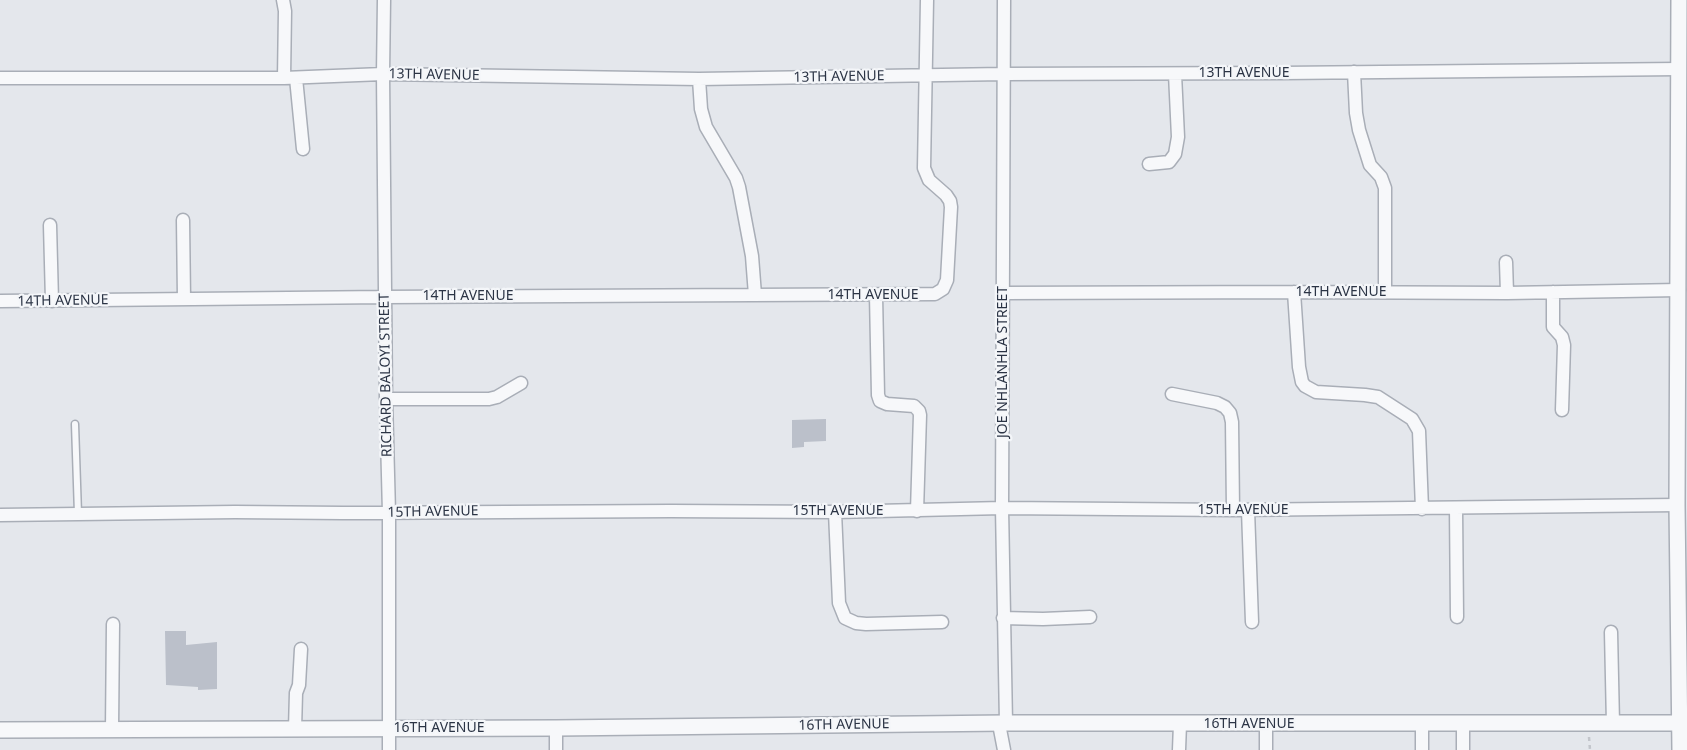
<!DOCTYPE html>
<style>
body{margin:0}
canvas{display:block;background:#e4e7ec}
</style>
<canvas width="1687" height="750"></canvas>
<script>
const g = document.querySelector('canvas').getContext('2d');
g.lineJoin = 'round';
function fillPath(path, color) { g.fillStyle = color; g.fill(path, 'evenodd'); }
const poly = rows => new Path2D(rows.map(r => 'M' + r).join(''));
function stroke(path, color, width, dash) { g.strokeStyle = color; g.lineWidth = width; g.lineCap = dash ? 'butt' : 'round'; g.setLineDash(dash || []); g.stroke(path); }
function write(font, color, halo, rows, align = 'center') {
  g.font = font + ' "Noto Sans",sans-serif'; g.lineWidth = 4.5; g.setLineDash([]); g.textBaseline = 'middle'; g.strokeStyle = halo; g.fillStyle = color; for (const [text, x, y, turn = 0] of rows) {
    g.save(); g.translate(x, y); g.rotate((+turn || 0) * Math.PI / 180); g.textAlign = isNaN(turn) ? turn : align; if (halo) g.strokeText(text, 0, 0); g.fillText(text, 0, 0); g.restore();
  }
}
const building = poly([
 [826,419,826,441,804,442,804,447,792,448,792,420],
 [165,631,186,631,186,645,217,642,217,689,198,690,198,687,166,685]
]);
const path = poly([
 [1589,737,1590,750]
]);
const service = poly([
 [75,424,78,514]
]);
const minor = poly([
 [283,0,285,11,284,78],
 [384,0,383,74,386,399,389,513,389,750],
 [1004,0,1002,508,1006,723],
 [1354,72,1356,113,1359,130,1370,165,1381,177,1385,188,1385,292],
 [0,78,284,78,383,74,699,79,1003,74,1283,73,1679,69],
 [296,78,303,149],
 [699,79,701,109,706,127,736,178,739,187,752,256,755,295],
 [1149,164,1169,162,1175,154,1178,137,1175,74],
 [183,220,184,299],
 [50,225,52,301],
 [1506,262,1507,293],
 [1294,292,1299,367,1302,382,1305,386,1316,392,1365,395,1378,397,1412,419,1419,431,1422,509],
 [1553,292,1553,327,1562,337,1564,345,1562,410],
 [1004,293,1294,292,1507,293,1679,290],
 [876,295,878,395,880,401,887,404,914,406,919,411,920,415,917,511],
 [0,301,385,297,935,294,943,289,947,280,951,207,950,201,946,195,929,180,924,168,927,0],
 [1172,394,1217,403,1225,407,1230,413,1232,422,1233,510],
 [386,399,489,399,497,397,521,383],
 [1456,508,1457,617],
 [1248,510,1252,622],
 [835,512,839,603,845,618,856,623,866,624,942,622],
 [0,515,235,512,343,513,671,511,835,512,1002,508,1233,510,1677,505],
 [1003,618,1043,619,1090,617],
 [1611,632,1613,724],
 [1266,723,1266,750],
 [999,724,1004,750],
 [556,728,556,750],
 [112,729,113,624],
 [295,729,296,693,299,685,301,649],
 [1179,750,1180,724],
 [1422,750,1422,723],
 [1463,750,1463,723]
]);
const tertiary = poly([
 [1679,0,1677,505,1680,750],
 [0,730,556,728,1006,723,1687,723]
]);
const streetNames = [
 ["13TH AVENUE",1244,73],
 ["13TH AVENUE",434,75,1],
 ["13TH AVENUE",839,77,-1],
 ["14TH AVENUE",1341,292],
 ["14TH AVENUE",873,295],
 ["14TH AVENUE",468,296],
 ["14TH AVENUE",63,301,-1],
 ["JOE NHLANHLA STREET",1003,362,-90],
 ["RICHARD BALOYI STREET",386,375,-91],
 ["15TH AVENUE",1243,510],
 ["15TH AVENUE",838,511],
 ["15TH AVENUE",433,512,-1],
 ["16TH AVENUE",1249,724],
 ["16TH AVENUE",844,725,-1],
 ["16TH AVENUE",439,728]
];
fillPath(building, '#bbc0ca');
stroke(service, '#a9aeb7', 9);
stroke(minor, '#a9aeb7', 15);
stroke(tertiary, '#a9aeb7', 18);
stroke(path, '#c2c5cb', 2.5, [4, 4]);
stroke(service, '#f7f8fa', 6);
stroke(minor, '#f7f8fa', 12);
stroke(tertiary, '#f7f8fa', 15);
write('14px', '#2b3445', '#f4f6f9', streetNames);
</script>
